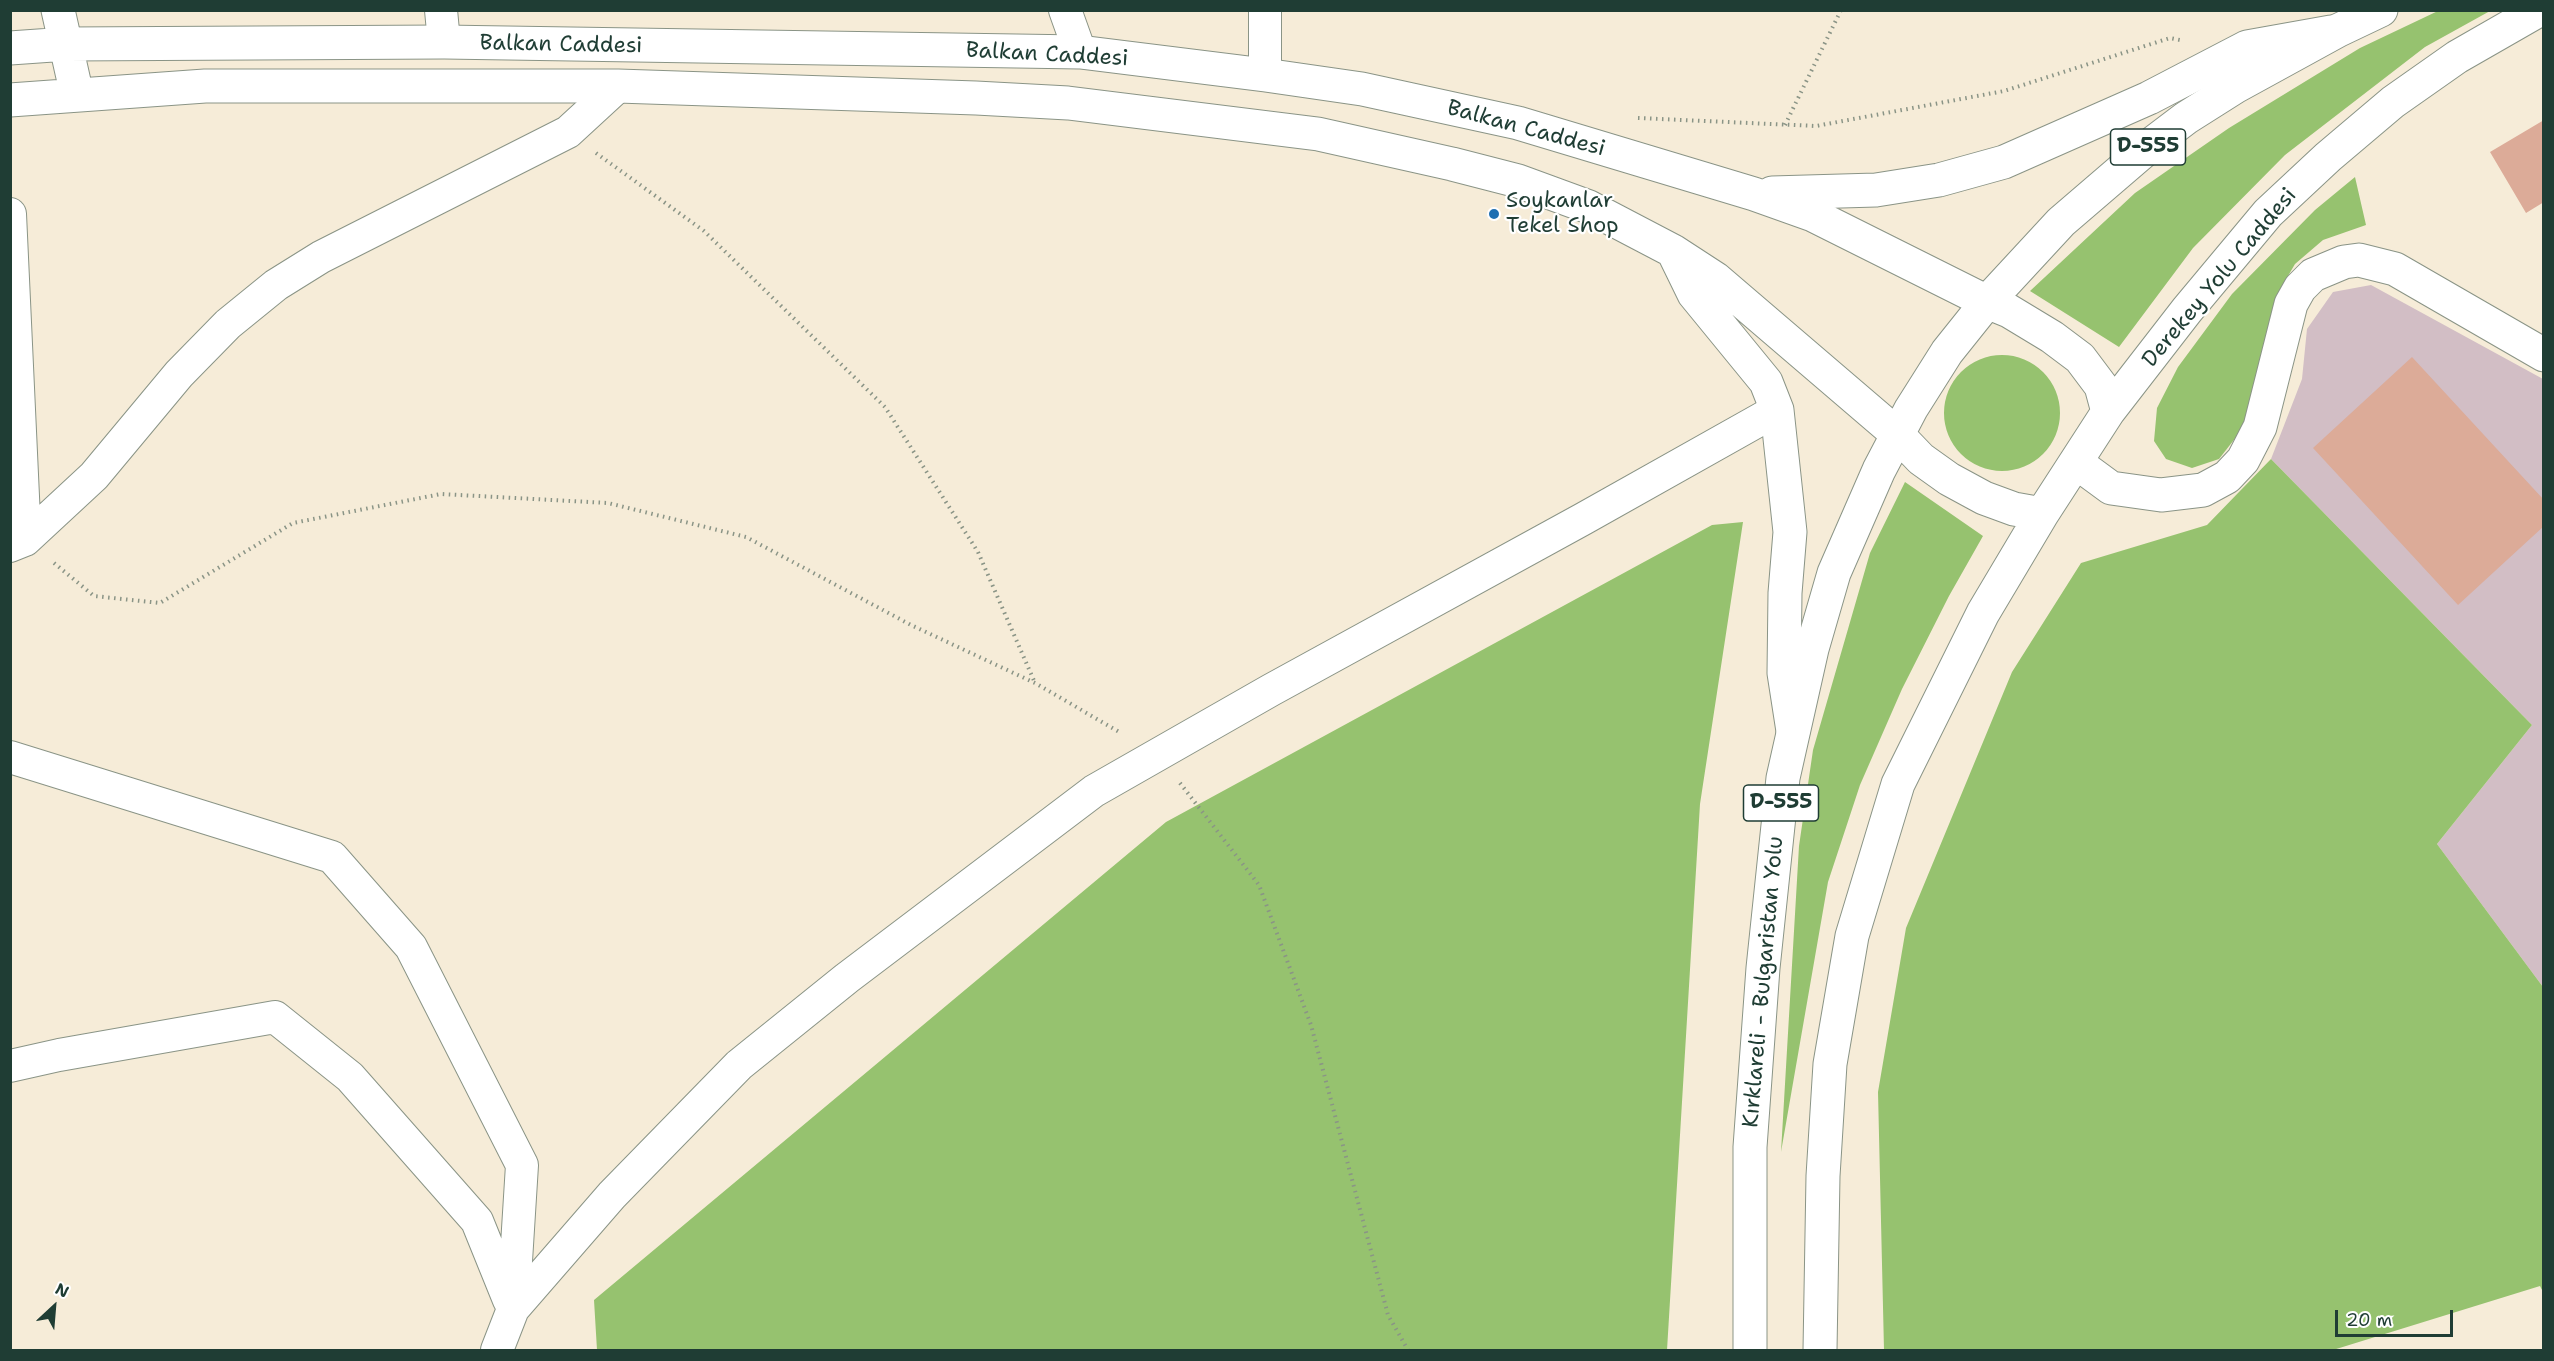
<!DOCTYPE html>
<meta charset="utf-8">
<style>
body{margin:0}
#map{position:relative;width:2554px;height:1361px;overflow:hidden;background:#f6ecd8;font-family:"Shantell Sans",sans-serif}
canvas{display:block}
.frame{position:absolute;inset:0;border:12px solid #1f3d34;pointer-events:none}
.north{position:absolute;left:24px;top:1277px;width:60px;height:60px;-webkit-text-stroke:4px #fff;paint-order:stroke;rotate:26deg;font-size:16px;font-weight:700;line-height:24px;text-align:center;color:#1f3d34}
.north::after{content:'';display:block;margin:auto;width:21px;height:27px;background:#1f3d34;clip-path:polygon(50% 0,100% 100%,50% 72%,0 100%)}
.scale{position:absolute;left:2335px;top:1310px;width:118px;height:27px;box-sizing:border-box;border:3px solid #1f3d34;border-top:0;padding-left:8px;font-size:18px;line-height:21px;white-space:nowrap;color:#1f3d34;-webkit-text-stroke:4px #fff;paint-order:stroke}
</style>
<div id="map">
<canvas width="2554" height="1361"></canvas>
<div class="frame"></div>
<div class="north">N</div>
<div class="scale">20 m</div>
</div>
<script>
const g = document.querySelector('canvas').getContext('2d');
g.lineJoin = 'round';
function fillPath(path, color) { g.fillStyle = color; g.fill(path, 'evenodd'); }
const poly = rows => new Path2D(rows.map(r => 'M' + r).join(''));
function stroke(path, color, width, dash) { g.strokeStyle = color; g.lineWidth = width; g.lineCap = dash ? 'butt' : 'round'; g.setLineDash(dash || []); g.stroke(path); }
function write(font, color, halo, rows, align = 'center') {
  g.font = font + ' "Shantell Sans",sans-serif'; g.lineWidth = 4.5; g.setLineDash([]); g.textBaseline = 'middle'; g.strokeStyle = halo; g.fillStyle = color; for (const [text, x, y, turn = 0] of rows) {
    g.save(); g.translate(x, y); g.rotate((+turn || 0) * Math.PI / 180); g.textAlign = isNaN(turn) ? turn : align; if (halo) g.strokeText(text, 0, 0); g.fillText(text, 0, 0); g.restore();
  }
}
const industrial = poly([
 [2371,285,2543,379,2543,987,2437,844,2532,725,2271,459,2302,379,2307,329,2333,292]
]);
const green = poly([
 [2440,10,2490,11,2425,47,2285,155,2193,248,2119,347,2030,291,2135,193,2229,128,2360,48],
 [2355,177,2366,225,2323,240,2295,264,2278,293,2256,395,2240,432,2219,459,2192,468,2166,459,2154,441,2157,408,2178,367,2232,294,2315,210],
 '1944 413a58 58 0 1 1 116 0a58 58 0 1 1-116 0Z',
 [2271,459,2532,725,2437,844,2543,987,2543,1292,2540,1286,2333,1350,1884,1350,1878,1092,1906,928,2012,672,2081,563,2207,525],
 [1905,482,1983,536,1949,596,1902,689,1860,785,1828,882,1781,1152,1799,846,1813,750,1870,553],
 [1743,522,1700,804,1667,1350,597,1350,594,1300,1166,822,1712,525]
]);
const building = poly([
 [2544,120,2544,202,2526,213,2490,152],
 [2412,357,2544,500,2544,526,2458,605,2313,448]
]);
const path = poly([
 [1638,118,1816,126,2004,91,2170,38,2180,40],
 [1785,125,1841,10],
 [596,153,704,231,885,407,978,552,1035,683],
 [54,563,94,596,160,603,293,523,441,494,608,503,746,537,911,625,1035,683,1121,733],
 [1180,783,1259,885,1311,1025,1388,1315,1408,1350]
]);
const street = poly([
 [441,10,444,42],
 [1065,10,1080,52],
 [1265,75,1265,10],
 [10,214,25,540],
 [10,546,25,540,94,476,179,374,228,324,276,285,321,257,568,132,618,86],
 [10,757,332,857,411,947,522,1165,513,1309],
 [10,1066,59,1055,275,1017,350,1077,477,1221,509,1300],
 [497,1350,513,1309,612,1195,739,1065,847,978,1094,791,1271,690,1583,519,1777,410]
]);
const secondary = poly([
 [58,10,77,95],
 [10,48,67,44,444,42,1080,52,1265,75,1362,89,1518,123,1754,194,1813,215,1987,302],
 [10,100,205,86,618,86,976,98,1068,103,1318,134,1452,164,1518,181,1589,207,1673,251,1716,279,1897,434],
 [1772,193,1876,190,1939,180,2004,162,2149,98,2247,47,2331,32],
 [1673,251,1694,294,1766,382,1777,410,1790,532,1785,593,1784,673,1793,731],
 [2077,463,2111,488,2161,495,2203,490,2227,477,2243,460,2260,427,2291,304,2300,288,2313,275,2344,262,2359,260,2395,269,2544,355]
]);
const highway = poly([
 [1987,302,2009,311,2052,337,2080,358,2101,386,2108,412],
 [1897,434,1921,459,1949,479,1984,498,2014,509,2042,514],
 [1750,1350,1750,1147,1763,968,1783,778,1812,649,1834,573,1879,470,1911,409,1947,352,1987,302,2061,222,2153,143,2186,118,2235,87,2339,30,2381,10],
 [1820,1350,1823,1176,1830,1064,1852,936,1898,784,1983,613,2042,514,2108,412,2187,310,2268,213,2328,157,2393,102,2457,57,2539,10]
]);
const markers = [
 [1494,214,6,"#1f6fb2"]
];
const shields = [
 [2148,147,75],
 [1781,803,75]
];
const shieldNames = [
 ["D-555",2148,147],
 ["D-555",1781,803]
];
const streetNames = [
 ["Balkan Caddesi",561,45,1],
 ["Balkan Caddesi",1047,55,3],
 ["Balkan Caddesi",1526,129,15],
 ["Derekey Yolu Caddesi",2220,278,-50],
 ["Kırklareli - Bulgaristan Yolu",1764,982,-85]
];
const poiNames = [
 ["Soykanlar",1506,201],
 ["Tekel Shop",1506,226]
];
fillPath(industrial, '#d2bec5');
fillPath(green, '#96c26f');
fillPath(building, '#dcab98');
stroke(street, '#8a9486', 34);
stroke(secondary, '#8a9486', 35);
stroke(highway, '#8a9486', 35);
stroke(path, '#8a9486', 4, [1.5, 4.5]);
stroke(street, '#fff', 32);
stroke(secondary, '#fff', 33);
stroke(highway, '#fff', 33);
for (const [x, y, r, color] of markers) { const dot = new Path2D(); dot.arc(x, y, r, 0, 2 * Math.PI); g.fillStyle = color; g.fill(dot); stroke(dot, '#fff', 2); }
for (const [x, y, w] of shields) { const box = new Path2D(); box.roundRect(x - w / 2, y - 18, w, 36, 4.5); g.fillStyle = '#fff'; g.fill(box); stroke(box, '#1f3d34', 1.5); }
write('bold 21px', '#1f3d34', null, shieldNames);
write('22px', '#1f3d34', '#fff', streetNames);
write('22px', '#1f3d34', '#fff', poiNames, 'left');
</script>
